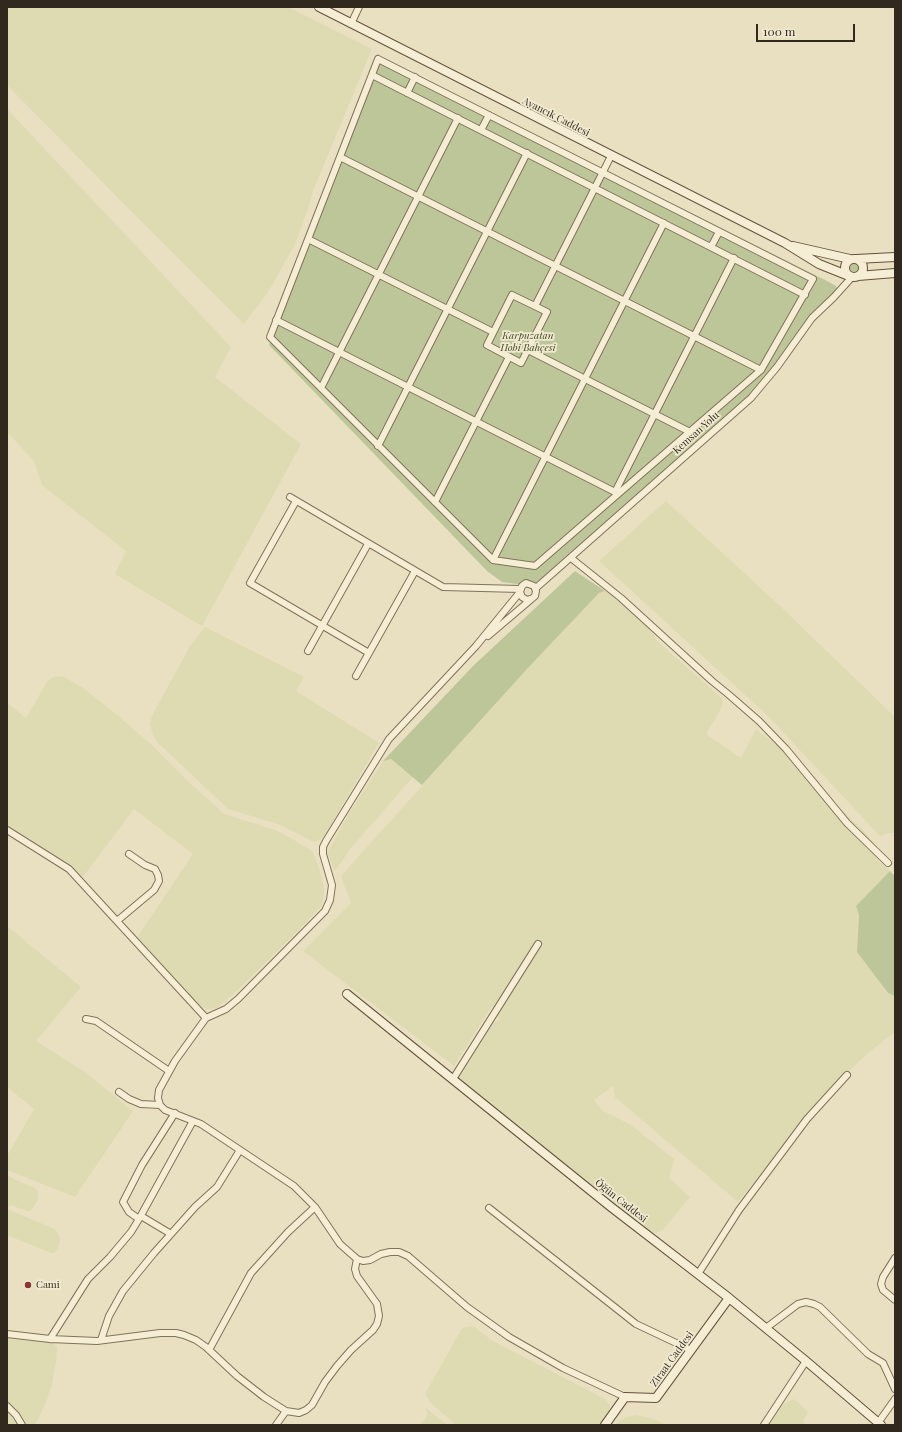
<!DOCTYPE html>
<meta charset="utf-8">
<style>
body{margin:0}
#map{position:relative;width:902px;height:1432px;overflow:hidden;background:#e9e0c2;font-family:"Playfair Display",serif}
canvas{display:block}
.frame{position:absolute;inset:0;border:8px solid #32291e;pointer-events:none}
.scale{position:absolute;left:756px;top:24px;width:99px;height:18px;box-sizing:border-box;border:2px solid #32291e;border-top:0;padding-left:5px;font-size:12px;line-height:14px;white-space:nowrap;color:#32291e;-webkit-text-stroke:3px #f1ead1;paint-order:stroke}
</style>
<div id="map">
<canvas width="902" height="1432"></canvas>
<div class="frame"></div>
<div class="scale">100 m</div>
</div>
<script>
const g = document.querySelector('canvas').getContext('2d');
g.lineJoin = 'round';
function fillPath(path, color) { g.fillStyle = color; g.fill(path, 'evenodd'); }
const poly = rows => new Path2D(rows.map(r => 'M' + r).join(''));
function stroke(path, color, width, dash) { g.strokeStyle = color; g.lineWidth = width; g.lineCap = dash ? 'butt' : 'round'; g.setLineDash(dash || []); g.stroke(path); }
function write(font, color, halo, rows, align = 'center') {
  g.font = font + ' "Playfair Display",serif'; g.lineWidth = 3.5; g.setLineDash([]); g.textBaseline = 'middle'; g.strokeStyle = halo; g.fillStyle = color; for (const [text, x, y, turn = 0] of rows) {
    g.save(); g.translate(x, y); g.rotate((+turn || 0) * Math.PI / 180); g.textAlign = isNaN(turn) ? turn : align; if (halo) g.strokeText(text, 0, 0); g.fillText(text, 0, 0); g.restore();
  }
}
const farmland = poly([
 [7,7,288,7,372,49,313,191,308,209,295,244,270,289,244,324,117,197,7,85],
 [7,109,231,347,215,377,301,444,202,626,115,574,126,551,42,485,34,461,7,432],
 [666,501,780,606,895,717,895,833,888,833,880,836,769,717,599,561],
 [605,591,611,593,650,629,658,642,723,699,722,707,706,734,741,758,756,729,779,747,826,795,866,833,877,848,876,859,890,871,856,906,859,915,857,952,888,993,895,996,895,1032,868,1053,842,1078,738,1202,615,1097,613,1086,594,1100,603,1111,631,1125,674,1159,669,1178,690,1197,663,1230,656,1233,650,1232,458,1079,493,1023,500,1020,492,1006,454,1066,303,951,351,903,341,876,527,669,599,593],
 [205,627,304,677,296,691,379,743,324,836,320,840,314,842,278,824,228,809,157,742,153,735,150,724,152,716,190,646],
 [62,676,83,688,116,714,153,746,188,781,224,814,275,830,289,837,312,851,317,862,324,887,324,896,321,906,304,925,238,990,217,1008,207,1009,198,1005,136,939,193,854,134,809,82,878,60,860,7,829,7,703,26,718,47,682,53,677],
 [390,759,413,777,351,848,335,871,327,853,350,812,383,761],
 [7,926,81,987,36,1041,85,1072,133,1111,75,1197,7,1170,7,1156,34,1109,7,1087],
 [7,1175,18,1181,35,1188,38,1192,38,1200,30,1212,10,1205,7,1209,55,1229,59,1236,60,1242,57,1250,54,1253,51,1253,7,1235],
 [470,1326,475,1327,491,1340,605,1399,610,1405,609,1413,600,1425,456,1425,431,1403,425,1394,461,1330,465,1327],
 [7,1339,49,1342,54,1344,57,1347,56,1361,52,1384,45,1405,35,1425,25,1425,7,1403],
 [794,1399,808,1412,803,1422,807,1425,768,1425,781,1406],
 [426,1408,444,1422,448,1425,417,1425,422,1423,426,1418,427,1413],
 [7,1411,14,1419,19,1425,7,1425],
 [636,1415,654,1419,666,1425,614,1425,624,1418]
]);
const green = poly([
 [381,57,829,282,836,286,838,291,838,297,812,315,773,377,551,572,535,583,517,584,502,582,487,571,269,345],
 '849 268a5 5 0 1 1 10 0a5 5 0 1 1-10 0Z',
 [575,571,605,591,599,593,527,669,422,785,391,759,383,761,473,666],
 [890,871,895,876,895,996,888,993,857,952,859,915,856,906]
]);
const street = poly([
 [351,24,359,7],
 [378,59,813,279,761,370,535,566,493,560,270,337,378,59],
 [372,75,805,295],
 [407,93,415,77],
 [481,130,489,115],
 [340,157,761,370],
 [308,239,493,332],
 [711,247,719,232],
 [512,295,547,312,521,363,487,345,512,295],
 [535,306,611,156],
 [276,320,615,492,617,495],
 [528,350,690,432],
 [321,388,458,118],
 [378,446,527,153],
 [615,492,734,258],
 [290,497,443,587,520,589],
 [296,501,250,583,369,653],
 [435,502,509,357],
 [571,558,621,598,712,681,728,694,759,721,786,749,847,823,888,863],
 [493,560,664,223],
 [536,588,751,398,777,367,812,318,834,297,852,277],
 [520,592,476,646,389,739,326,841,323,847,323,854,332,885,330,900,325,911,238,999,226,1009,206,1018,175,1061,159,1090,158,1098,160,1105,165,1110,201,1124,294,1186,315,1207,340,1244,357,1259,363,1261,370,1260,381,1254,390,1252,399,1252,408,1256,467,1307,509,1337,563,1368,625,1397],
 [488,636,535,596,536,591,534,586,526,583,522,586,520,592,522,597,527,600,530,599],
 [308,651,368,544],
 [356,676,415,571],
 [7,830,69,869,206,1018],
 [117,921,154,890,159,881,158,875,155,869,145,865,129,854],
 [86,1019,96,1021,169,1071],
 [453,1079,538,944],
 [119,1092,129,1099,141,1104,160,1105],
 [489,1208,636,1324,691,1350],
 [141,1216,171,1234],
 [139,1219,129,1212,123,1202,142,1165,175,1113],
 [895,1258,883,1277,881,1284,883,1290,895,1300],
 [698,1274,739,1210,807,1119,847,1075],
 [766,1328,798,1304,806,1302,814,1304,820,1307,868,1354,883,1363,895,1389],
 [7,1334,50,1339,97,1341,160,1333,176,1333,184,1335,196,1340,206,1347,237,1376,264,1397,286,1411],
 [50,1339,88,1279,110,1257,131,1232,139,1219,193,1121],
 [101,1340,109,1316,123,1291,154,1253,195,1207,217,1187,240,1150],
 [209,1350,251,1273,288,1232,315,1207],
 [7,1406,16,1415,22,1425],
 [878,1423,895,1399],
 [276,1425,286,1411,299,1413,306,1410,312,1405,325,1382,337,1366,351,1350,373,1330,377,1324,379,1316,377,1304,357,1276,355,1269,357,1259],
 [764,1425,806,1361]
]);
const secondary = poly([
 [319,7,785,243,819,264,849,276],
 [793,246,850,259],
 '845 268a9 9 0 1 1 18 0a9 9 0 1 1-18 0Z',
 [856,259,895,257],
 [858,276,895,273],
 [347,994,611,1207,729,1298,806,1361,881,1425],
 [605,1425,625,1397,656,1398,729,1298]
]);
const markers = [
 [28,1285,4,"#8a3731"]
];
const streetNames = [
 ["Ayancık Caddesi",556,117,27],
 ["Kemsan Yolu",696,433,-42],
 ["Öğün Caddesi",621,1201,38],
 ["Ziraat Caddesi",672,1359,-54]
];
const parkNames = [
 ["Karpuzatan",528,336],
 ["Hobi Bahçesi",528,348]
];
const poiNames = [
 ["Cami",36,1285]
];
fillPath(farmland, '#dedab1');
fillPath(green, '#bdc698');
stroke(street, '#81725b', 8);
stroke(secondary, '#63533e', 10);
stroke(street, '#f5eed5', 6);
stroke(secondary, '#f5eed5', 8);
for (const [x, y, r, color] of markers) { const dot = new Path2D(); dot.arc(x, y, r, 0, 2 * Math.PI); g.fillStyle = color; g.fill(dot); stroke(dot, '#f1ead1', 1.5); }
write('10px', '#32291e', '#f1ead1', streetNames);
write('italic 10px', '#404d27', '#f1ead1', parkNames);
write('10px', '#32291e', '#f1ead1', poiNames, 'left');
</script>
